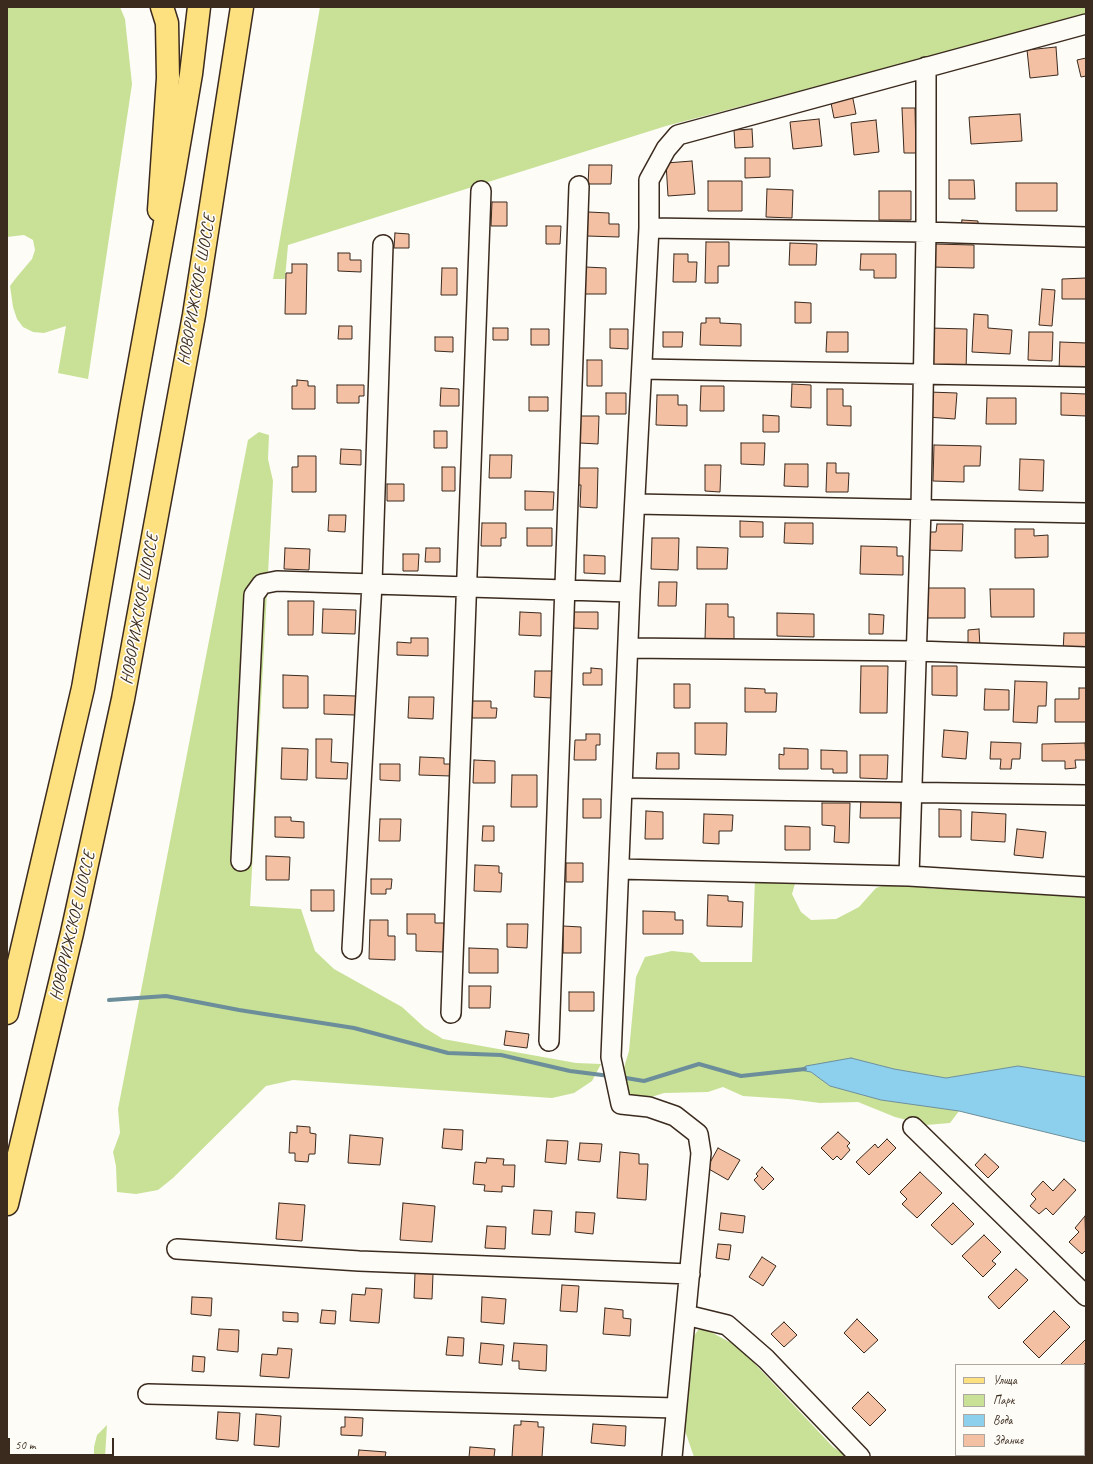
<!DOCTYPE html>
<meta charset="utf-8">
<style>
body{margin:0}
#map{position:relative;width:1093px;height:1464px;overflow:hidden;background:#fdfcf7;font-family:Caveat,sans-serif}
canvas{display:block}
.frame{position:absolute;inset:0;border:8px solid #3b2a1e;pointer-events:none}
.legend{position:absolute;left:955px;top:1364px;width:130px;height:92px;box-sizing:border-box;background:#fdfcf7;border:1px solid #afa8a0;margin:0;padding:5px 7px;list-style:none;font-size:12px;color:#3b2a1e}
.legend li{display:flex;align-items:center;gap:8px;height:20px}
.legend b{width:20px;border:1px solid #afa8a0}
.scale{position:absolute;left:8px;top:1438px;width:106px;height:18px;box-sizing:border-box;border:2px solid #3b2a1e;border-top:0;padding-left:5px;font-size:12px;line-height:14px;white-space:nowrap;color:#3b2a1e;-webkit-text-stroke:3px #fdfcf7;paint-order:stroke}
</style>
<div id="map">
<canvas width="1093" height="1464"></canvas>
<div class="frame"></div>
<ul class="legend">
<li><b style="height:5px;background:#fde080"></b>Улица</li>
<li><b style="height:11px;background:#c8e197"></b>Парк</li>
<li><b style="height:11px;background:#8cd0ed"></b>Вода</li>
<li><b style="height:11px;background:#f3c0a4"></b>Здание</li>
</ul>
<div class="scale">50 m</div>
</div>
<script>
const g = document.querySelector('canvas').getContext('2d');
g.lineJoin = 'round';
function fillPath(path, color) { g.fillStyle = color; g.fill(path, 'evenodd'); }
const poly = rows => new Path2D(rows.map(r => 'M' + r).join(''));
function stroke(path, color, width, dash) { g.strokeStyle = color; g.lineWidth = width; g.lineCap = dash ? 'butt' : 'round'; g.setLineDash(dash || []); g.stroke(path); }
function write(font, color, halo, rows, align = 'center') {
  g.font = font + ' Caveat,sans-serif'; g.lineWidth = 3.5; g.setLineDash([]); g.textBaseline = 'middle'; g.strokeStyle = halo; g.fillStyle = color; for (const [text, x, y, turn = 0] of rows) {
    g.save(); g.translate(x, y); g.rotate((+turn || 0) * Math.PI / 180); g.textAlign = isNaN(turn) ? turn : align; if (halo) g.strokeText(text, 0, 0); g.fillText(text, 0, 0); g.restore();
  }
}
const green = poly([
 [7,7,120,7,125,19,132,84,88,379,58,373,66,326,44,333,33,332,23,327,17,319,13,307,10,286,16,278,32,259,35,250,33,240,24,235,7,237],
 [320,7,1086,7,1086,16,666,126,288,245,285,279,273,279],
 [259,432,269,435,268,459,273,481,250,906,301,909,315,951,334,969,402,1007,425,1028,443,1039,576,1063,601,1064,592,1081,574,1093,552,1098,293,1080,266,1086,173,1178,158,1190,136,1194,117,1192,116,1166,113,1152,120,1133,118,1109,248,440],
 [797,877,792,894,801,912,811,920,836,919,859,907,876,888,893,882,934,889,952,883,1086,895,1086,1077,1018,1066,946,1078,894,1069,851,1058,801,1069,811,1072,830,1086,881,1100,959,1111,950,1123,926,1125,895,1117,858,1102,820,1103,789,1099,743,1096,723,1087,708,1092,664,1093,642,1100,629,1095,622,1074,629,1051,636,977,645,957,672,951,692,953,701,962,752,962,755,878],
 [705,1329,739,1347,833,1447,848,1457,694,1457,684,1428,694,1336,698,1330],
 [107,1425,105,1457,94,1457,94,1447,97,1435]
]);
const water = poly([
 [851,1058,894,1069,946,1078,1018,1066,1086,1077,1086,1142,959,1111,881,1100,830,1086,811,1072,800,1070,806,1066,851,1058]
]);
const stream = poly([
 [109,1000,166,996,239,1010,354,1028,448,1053,501,1055,570,1071,610,1076],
 [620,1077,644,1081,699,1064,741,1076,805,1069]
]);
const building = poly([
 [1056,47,1058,75,1030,78,1027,50,1056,47],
 [1086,58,1086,76,1081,77,1077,60,1086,58],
 [852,94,856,114,834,118,830,98,852,94],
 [902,108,915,108,916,153,904,153,902,108],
 [1020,114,1022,141,971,144,969,117,1020,114],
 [819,119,822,146,793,149,790,122,819,119],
 [876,120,879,152,854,155,851,123,876,120],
 [752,129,753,147,735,148,734,130,752,129],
 [745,158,770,158,770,177,745,178,745,158],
 [692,161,695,194,668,196,666,163,692,161],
 [589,165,612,165,611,184,588,184,589,165],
 [949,180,974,180,975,199,949,199,949,180],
 [708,181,742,181,742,211,708,211,708,181],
 [1016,183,1057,183,1057,211,1016,211,1016,183],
 [767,189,793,190,792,218,766,217,767,189],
 [879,191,911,191,911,220,879,220,879,191],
 [492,202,507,202,507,226,491,226,492,202],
 [588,212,609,213,609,224,619,224,619,237,587,236,588,212],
 [962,220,978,221,978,228,961,227,962,220],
 [546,226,561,226,560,244,546,244,546,226],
 [395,233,409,234,409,248,394,248,395,233],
 [706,242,729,242,729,266,718,266,718,283,705,283,706,242],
 [790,243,817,244,816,265,789,265,790,243],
 [932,244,974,245,974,268,931,267,932,244],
 [338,253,350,253,350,260,361,260,361,272,338,271,338,253],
 [674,254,688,254,688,262,697,262,696,282,673,282,674,254],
 [861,254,896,254,896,278,874,278,874,270,860,270,861,254],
 [292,264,307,264,306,314,285,314,286,273,292,273,292,264],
 [585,267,606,268,606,294,585,294,585,267],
 [442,268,457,268,457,295,441,295,442,268],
 [1086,278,1086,299,1062,299,1062,279,1086,278],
 [1042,289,1055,290,1052,326,1039,325,1042,289],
 [795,302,811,303,811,323,795,323,795,302],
 [974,314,988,315,988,328,1012,330,1010,354,972,352,974,314],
 [706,318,720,318,720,323,741,324,741,346,700,345,701,323,706,323,706,318],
 [339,326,352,326,352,339,338,339,339,326],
 [493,328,508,328,508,340,493,340,493,328],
 [930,328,967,329,966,372,929,371,930,328],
 [531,329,549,329,549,345,531,345,531,329],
 [610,329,628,329,628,349,610,348,610,329],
 [663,332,683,332,682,347,663,347,663,332],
 [827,332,848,332,848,352,826,352,827,332],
 [1029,332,1053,332,1052,361,1028,360,1029,332],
 [435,337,453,337,453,352,435,351,435,337],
 [1060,342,1086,343,1086,372,1059,371,1060,342],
 [587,360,602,360,602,386,587,386,587,360],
 [297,380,308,381,308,386,315,386,315,409,292,409,292,386,297,386,297,380],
 [792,384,811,385,811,408,791,407,792,384],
 [337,385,364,385,364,396,359,396,359,403,337,403,337,385],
 [701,386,724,386,724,411,700,411,701,386],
 [441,388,459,389,459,406,440,406,441,388],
 [827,389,843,389,843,406,851,406,851,426,827,425,827,389],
 [929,392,957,393,955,419,927,417,929,392],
 [606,393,626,393,626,414,606,414,606,393],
 [1061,393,1086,394,1086,416,1061,415,1061,393],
 [657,395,678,395,678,405,687,405,687,426,656,425,657,395],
 [529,397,548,397,548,411,529,411,529,397],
 [987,398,1016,398,1016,424,986,424,987,398],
 [763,415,779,416,779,432,763,432,763,415],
 [580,416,599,416,598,444,580,443,580,416],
 [434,431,447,431,447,448,434,448,434,431],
 [741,443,765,443,764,465,741,464,741,443],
 [934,445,981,446,980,466,964,466,964,482,933,481,934,445],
 [341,449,361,450,361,465,340,464,341,449],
 [490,455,512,455,511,478,489,478,490,455],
 [298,456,316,456,316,492,292,492,292,467,298,467,298,456],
 [1020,459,1044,460,1043,491,1019,490,1020,459],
 [827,463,836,463,836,473,849,473,848,492,826,492,827,463],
 [785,464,808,464,808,487,784,486,785,464],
 [705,465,721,465,720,492,705,491,705,465],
 [442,467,455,467,455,491,442,491,442,467],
 [577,468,598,468,597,508,580,507,581,485,577,485,577,468],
 [387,484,404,484,404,501,387,501,387,484],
 [525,491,554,492,553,510,525,510,525,491],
 [329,515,346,515,345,532,328,531,329,515],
 [740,521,763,522,763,537,740,537,740,521],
 [482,523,506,523,506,538,501,538,501,546,481,546,482,523],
 [785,523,813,523,813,544,784,543,785,523],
 [937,524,963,524,962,551,924,550,924,532,936,532,937,524],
 [527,528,552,528,552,546,527,546,527,528],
 [1015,529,1034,529,1034,536,1048,535,1048,557,1015,558,1015,529],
 [652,538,679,538,678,570,651,569,652,538],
 [861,546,897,547,897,556,903,556,903,575,860,574,861,546],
 [697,547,728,548,727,569,697,569,697,547],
 [285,548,310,549,309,570,284,569,285,548],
 [426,548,440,548,440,562,425,562,426,548],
 [403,554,419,554,418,571,403,571,403,554],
 [584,555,605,556,605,574,584,573,584,555],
 [659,582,677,582,676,606,658,606,659,582],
 [926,588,965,588,965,618,925,618,926,588],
 [990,589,1034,589,1034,617,991,617,990,589],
 [288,601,314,601,313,635,288,635,288,601],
 [706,604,728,604,728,617,734,617,734,641,705,640,706,604],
 [323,609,356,610,355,634,322,633,323,609],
 [520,612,541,613,541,636,519,635,520,612],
 [573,612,598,612,598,629,573,628,573,612],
 [777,613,814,614,814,637,777,636,777,613],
 [869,614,884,615,883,634,869,634,869,614],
 [979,629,980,647,968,647,968,630,979,629],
 [1064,633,1086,633,1086,653,1063,652,1064,633],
 [411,638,428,638,428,656,397,655,397,642,411,643,411,638],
 [861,666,888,666,887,713,860,713,861,666],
 [932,666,957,666,957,696,932,695,932,666],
 [591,668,602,669,602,685,583,685,583,673,591,673,591,668],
 [535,671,553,671,552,698,534,697,535,671],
 [283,675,308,676,308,708,283,708,283,675],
 [1015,681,1047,682,1046,706,1038,706,1037,723,1013,722,1015,681],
 [674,684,690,684,690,708,674,708,674,684],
 [745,688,765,689,765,693,777,693,776,712,745,712,745,688],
 [1079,688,1086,688,1086,722,1055,722,1055,699,1079,699,1079,688],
 [985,689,1009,690,1009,710,984,710,985,689],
 [324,695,356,696,355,715,324,714,324,695],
 [409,697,434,697,433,719,408,718,409,697],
 [472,701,491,701,491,708,497,708,496,718,472,718,472,701],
 [695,723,727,723,726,755,695,754,695,723],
 [944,730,968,732,966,759,942,757,944,730],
 [586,734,600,734,600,745,596,745,596,760,574,760,575,740,586,740,586,734],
 [316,739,332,739,331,762,348,763,347,779,316,778,316,739],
 [991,742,1021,743,1020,759,1012,759,1011,769,1000,769,1001,759,990,759,991,742],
 [1085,743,1086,760,1075,760,1076,768,1065,769,1065,761,1042,761,1042,744,1085,743],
 [282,748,308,749,307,780,281,779,282,748],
 [784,748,808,749,808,769,779,769,779,754,784,755,784,748],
 [821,750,847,751,847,773,833,773,833,769,821,769,821,750],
 [657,753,679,753,679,769,656,769,657,753],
 [860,755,888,755,887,779,860,778,860,755],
 [420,757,444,758,444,764,451,764,451,776,419,775,420,757],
 [474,760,495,761,495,783,473,783,474,760],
 [380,764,400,764,400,781,380,780,380,764],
 [512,775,537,775,537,807,511,807,512,775],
 [861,798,901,799,901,818,860,818,861,798],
 [583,799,601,799,601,818,583,818,583,799],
 [822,803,850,803,849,843,834,842,835,826,822,825,822,803],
 [939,809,961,810,961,837,939,837,939,809],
 [646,811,663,812,663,839,645,839,646,811],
 [972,812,1006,814,1005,842,971,840,972,812],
 [704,814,733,815,732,831,719,831,719,844,703,843,704,814],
 [275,817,291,817,291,821,304,822,304,838,275,837,275,817],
 [380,819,401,819,400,841,379,841,380,819],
 [483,826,494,826,494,841,482,841,483,826],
 [785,826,810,827,810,850,785,850,785,826],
 [1017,829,1046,832,1043,858,1014,855,1017,829],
 [266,856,290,857,289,880,266,880,266,856],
 [566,863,583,863,583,882,566,882,566,863],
 [475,865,499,866,499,873,502,873,501,892,474,891,475,865],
 [371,879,392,879,391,889,386,889,386,894,371,894,371,879],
 [311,890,334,890,334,911,311,911,311,890],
 [708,895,728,896,728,901,743,902,742,927,707,926,708,895],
 [643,911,675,912,675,920,683,920,683,934,643,934,643,911],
 [407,914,435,914,435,923,444,923,443,952,416,951,416,934,407,934,407,914],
 [370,920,388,920,388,936,395,936,395,960,369,959,370,920],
 [507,924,528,924,527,948,507,947,507,924],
 [563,926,581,927,581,953,563,953,563,926],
 [469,948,498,949,498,973,469,973,469,948],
 [469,986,491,986,490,1008,469,1008,469,986],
 [569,992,594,992,594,1011,569,1011,569,992],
 [506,1031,529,1034,527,1048,504,1045,506,1031],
 [297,1126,310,1127,310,1133,316,1134,315,1154,309,1154,308,1162,295,1161,295,1153,289,1153,290,1132,297,1133,297,1126],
 [444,1129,463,1130,462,1150,442,1148,444,1129],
 [838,1132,850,1143,847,1146,850,1150,841,1160,837,1156,833,1160,821,1148,838,1132],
 [350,1135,383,1138,380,1165,348,1163,350,1135],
 [887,1139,896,1148,869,1175,856,1162,875,1144,878,1148,887,1139],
 [547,1140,568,1141,566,1164,545,1162,547,1140],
 [580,1143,602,1144,600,1162,578,1160,580,1143],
 [718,1148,740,1160,728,1180,707,1168,718,1148],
 [620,1152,639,1154,639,1164,648,1164,646,1200,617,1198,620,1152],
 [985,1154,999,1167,988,1178,975,1165,985,1154],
 [487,1158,504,1159,503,1165,515,1165,514,1187,502,1186,502,1192,484,1191,485,1185,473,1184,475,1162,486,1163,487,1158],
 [762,1167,774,1179,763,1190,754,1180,758,1176,756,1174,762,1167],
 [920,1172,942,1193,917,1218,902,1204,907,1199,900,1192,920,1172],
 [1064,1179,1076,1190,1053,1215,1046,1208,1039,1214,1030,1206,1036,1199,1031,1194,1043,1181,1053,1191,1064,1179],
 [279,1203,305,1205,302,1241,276,1239,279,1203],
 [403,1203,435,1206,432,1242,400,1240,403,1203],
 [953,1203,974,1224,952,1245,931,1225,953,1203],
 [534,1210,552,1211,550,1235,532,1234,534,1210],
 [576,1212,595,1213,593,1234,575,1232,576,1212],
 [721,1213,745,1216,743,1233,719,1230,721,1213],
 [1085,1216,1086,1250,1082,1254,1069,1242,1079,1232,1075,1228,1085,1216],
 [487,1226,506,1227,505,1249,485,1248,487,1226],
 [984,1235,1001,1252,992,1261,996,1264,983,1277,962,1256,984,1235],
 [718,1244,731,1245,729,1260,716,1258,718,1244],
 [762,1257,776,1266,763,1286,749,1277,762,1257],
 [1016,1269,1028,1280,999,1309,988,1297,1016,1269],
 [415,1273,433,1274,432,1299,414,1298,415,1273],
 [562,1285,579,1286,577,1312,560,1311,562,1285],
 [366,1288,382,1289,379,1323,350,1321,352,1294,365,1295,366,1288],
 [192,1297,212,1298,211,1316,191,1314,192,1297],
 [482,1297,506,1299,504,1324,481,1322,482,1297],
 [605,1308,623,1310,623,1318,631,1319,630,1336,603,1334,605,1308],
 [322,1310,336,1311,335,1324,320,1323,322,1310],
 [1054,1311,1070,1327,1039,1358,1023,1342,1054,1311],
 [283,1312,298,1313,298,1322,283,1321,283,1312],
 [857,1319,878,1340,864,1353,844,1333,857,1319],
 [784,1322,797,1335,784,1347,771,1334,784,1322],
 [219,1329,239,1330,238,1352,217,1350,219,1329],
 [448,1337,464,1338,463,1356,446,1355,448,1337],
 [1086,1339,1086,1362,1083,1365,1060,1365,1086,1339],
 [481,1343,504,1345,502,1365,479,1363,481,1343],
 [514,1343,547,1345,546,1371,519,1369,519,1361,512,1361,514,1343],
 [278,1348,292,1349,289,1378,260,1376,262,1354,277,1355,278,1348],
 [193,1356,205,1357,204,1372,192,1371,193,1356],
 [868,1392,886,1410,870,1426,852,1408,868,1392],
 [218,1412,240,1413,238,1441,216,1439,218,1412],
 [256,1414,281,1416,279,1447,254,1445,256,1414],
 [345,1417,363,1418,362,1436,341,1435,341,1427,345,1427,345,1417],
 [521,1421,538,1422,538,1427,544,1427,542,1457,512,1457,514,1425,521,1425,521,1421],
 [593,1424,626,1426,625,1446,591,1443,593,1424],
 [470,1447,495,1449,494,1457,469,1457,470,1447],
 [359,1450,386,1452,385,1457,358,1457,359,1450]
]);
const minor = poly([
 [649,228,926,232,1086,237],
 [642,369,1086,377],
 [636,504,1086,513],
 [628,648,917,651,1086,657],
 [622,788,1086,795],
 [241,861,254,595,262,584,277,581,630,592],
 [619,869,909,876,1086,887],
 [909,876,921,509,926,232,926,67],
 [352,949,372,584,383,245],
 [451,1013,481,191],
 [549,1041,579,186],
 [913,1127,1086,1296],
 [177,1249,359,1261,690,1274],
 [686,1315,727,1325,766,1359,860,1457],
 [148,1394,676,1408],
 [672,1457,701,1153,698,1134,675,1116,649,1107,621,1104,611,1057,630,592,649,228,649,180,666,149,678,135,1086,24]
]);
const major = poly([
 [159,210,168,78,167,23,162,7]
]);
const highway = poly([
 [7,1013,83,688,131,409,173,179,191,74,199,7],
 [7,1204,72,933,123,699,194,315,242,7]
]);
const streetNames = [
 ["НОВОРИЖСКОЕ ШОССЕ",197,290,-80],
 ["НОВОРИЖСКОЕ ШОССЕ",140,609,-80],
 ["НОВОРИЖСКОЕ ШОССЕ",73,926,-77]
];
fillPath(green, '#c8e197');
fillPath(water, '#8cd0ed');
stroke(water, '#6c8e9a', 1);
stroke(stream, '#6c8e9a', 4);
fillPath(building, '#f3c0a4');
stroke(building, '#3b2a1e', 1);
stroke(minor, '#3b2a1e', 22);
stroke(major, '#3b2a1e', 25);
stroke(highway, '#3b2a1e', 25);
stroke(minor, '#fdfcf7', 19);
stroke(major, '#fde080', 22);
stroke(highway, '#fde080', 22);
write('17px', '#3b2a1e', '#fdfcf7', streetNames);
</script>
